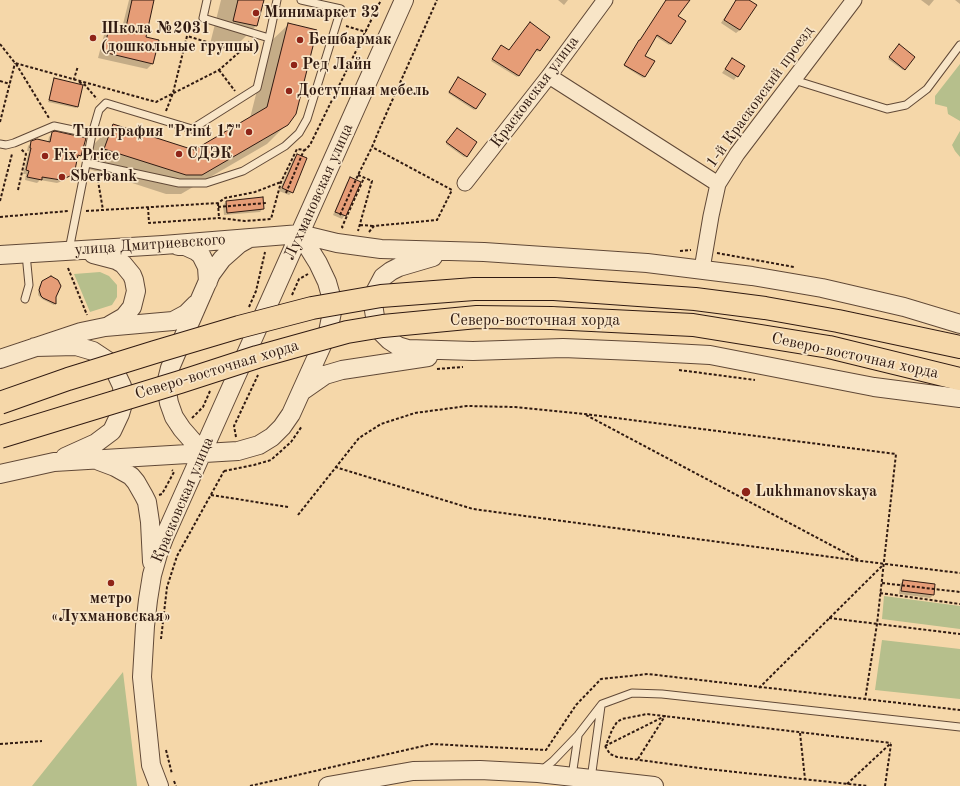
<!DOCTYPE html>
<meta charset="utf-8">
<style>
body{margin:0}
canvas{display:block;background:#f5d7a9}
</style>
<canvas width="960" height="786"></canvas>
<script>
const g = document.querySelector('canvas').getContext('2d');
g.lineJoin = 'round';
function fillPath(path, color) { g.fillStyle = color; g.fill(path, 'evenodd'); }
const poly = rows => new Path2D(rows.map(r => 'M' + r).join(''));
function stroke(path, color, width, dash) { g.strokeStyle = color; g.lineWidth = width; g.lineCap = dash ? 'butt' : 'round'; g.setLineDash(dash || []); g.stroke(path); }
function write(font, color, halo, rows, align = 'center') {
  g.font = font + ' "Old Standard TT",serif'; g.lineWidth = 3.5; g.setLineDash([]); g.textBaseline = 'middle'; g.strokeStyle = halo; g.fillStyle = color; for (const [text, x, y, turn = 0] of rows) {
    g.save(); g.translate(x, y); g.rotate((+turn || 0) * Math.PI / 180); g.textAlign = isNaN(turn) ? turn : align; if (halo) g.strokeText(text, 0, 0); g.fillText(text, 0, 0); g.restore();
  }
}
const green = poly([
 [960,64,960,121,948,114,947,107,935,104,935,96],
 [960,131,960,157,955,151,952,145],
 [100,272,109,276,117,285,117,297,112,305,90,312,74,274],
 [884,596,960,606,960,629,882,619],
 [882,640,960,649,960,699,875,690],
 [123,672,137,786,32,786]
]);
const shadow = poly([
 [129,0,153,0,144,38,158,41,152,64,147,69,98,58,104,35,109,30,121,32],
 [221,0,263,0,256,26,233,49,210,44],
 [558,0,568,0,564,5],
 [667,0,689,0,677,17,670,44,669,45,655,36,644,56,645,76,643,78,624,66,638,42,640,41],
 [736,0,748,0,740,30,736,33,721,23],
 [921,0,934,0,929,6],
 [955,0,960,0,960,4],
 [289,24,287,124,267,144,181,194,166,194,86,168,94,144,113,125,194,151,250,118,269,43],
 [529,24,539,50,538,52,535,50,517,77,491,61,500,47,509,51],
 [898,47,904,69,903,70,888,59],
 [732,59,744,66,734,80,722,73],
 [54,79,77,106,76,108,48,102],
 [457,80,475,109,474,110,448,93],
 [455,130,466,156,464,157,446,144],
 [53,133,80,155,77,159,69,176,65,180,57,183,40,180,37,183,25,180,26,174,23,174,29,151,27,151,28,146,32,142,48,142,49,137],
 [297,155,292,192,289,195,279,191,294,158],
 [351,179,345,215,342,219,333,215,347,182],
 [226,202,263,208,260,212,224,215,223,205],
 [51,277,54,297,55,304,54,305,42,299,38,295,39,286],
 [903,581,933,595,930,598,899,594,900,584]
]);
const building = poly([
 [132,0,154,0,146,37,159,40,153,64,103,52,109,29,125,32,132,0],
 [238,0,264,0,257,26,233,21,238,0],
 [666,0,690,0,678,16,686,21,671,44,657,35,645,56,655,61,645,77,624,65,639,40,640,40,666,0],
 [736,0,749,0,757,5,740,30,724,20,736,0],
 [530,22,550,37,540,51,537,49,519,76,492,59,501,45,509,50,530,22],
 [288,23,317,30,296,114,288,125,202,175,186,175,104,149,113,124,194,150,267,107,288,23],
 [899,44,915,57,905,70,889,57,899,44],
 [732,58,745,66,738,77,725,69,732,58],
 [458,77,486,94,476,109,449,92,458,77],
 [54,78,83,85,78,107,49,100,54,78],
 [457,128,477,142,467,157,446,142,457,128],
 [55,131,86,138,81,156,78,155,75,170,70,176,61,180,42,177,42,180,27,177,29,171,26,170,31,148,30,148,31,141,37,139,50,142,52,132,55,131],
 [297,154,307,158,293,193,282,188,297,154],
 [350,177,361,182,346,216,335,212,350,177],
 [263,197,264,209,227,213,226,201,263,197],
 [51,276,58,280,61,286,56,297,56,304,43,298,41,296,39,290,42,281,51,276],
 [903,580,935,584,934,595,901,591,903,580]
]);
const path = poly([
 [346,26,366,32],
 [0,44,15,63,156,102,219,70,244,48,250,41],
 [16,64,49,118],
 [219,70,235,91],
 [75,80,74,79,78,66],
 [0,81,10,84],
 [79,82,85,85,97,99],
 [166,111,173,93,187,36,240,52],
 [0,122,15,63],
 [97,175,103,210],
 [358,175,372,181,358,231],
 [18,190,26,154,21,149],
 [286,193,304,150],
 [0,201,12,154],
 [218,203,219,218],
 [148,207,149,223,219,218,245,221,271,219,281,182,297,149,305,150,310,145,381,0],
 [218,207,266,203],
 [86,211,218,203,225,198,255,192,281,182],
 [340,215,358,175,372,147,379,130,437,0],
 [0,217,68,211],
 [360,225,374,226],
 [343,228,342,227,364,178],
 [369,232,374,226,437,220,452,190,372,147],
 [680,251,691,250],
 [717,253,794,267],
 [68,268,87,315],
 [292,295,299,279,308,274],
 [249,307,256,291,265,252],
 [437,369,463,367],
 [679,370,755,380],
 [586,415,859,560],
 [192,418,203,407,210,391],
 [236,437,234,426,258,375],
 [335,467,473,509,861,561,960,573],
 [224,471,254,465,271,460,291,442,302,426],
 [159,495,162,494,174,472,172,470],
 [211,495,288,507],
 [298,515,359,438,381,424,415,413,467,406,515,407,585,414,896,454,877,624,865,700],
 [882,583,960,592],
 [880,593,960,604],
 [829,618,960,634],
 [161,639,167,587,177,556,224,471],
 [759,688,883,565],
 [800,733,805,779],
 [607,743,612,730,617,722,622,719,647,714,891,743],
 [0,744,42,741],
 [605,746,610,754,617,757,707,769,868,786],
 [605,746,665,716,638,759],
 [166,750,172,774],
 [174,781,176,786],
 [847,784,891,743],
 [250,786,432,744,546,750,576,705,601,679,648,674,960,710],
 [885,786,891,744]
]);
const service = poly([
 [269,38,277,0],
 [794,80,887,109,906,105,927,89,960,45],
 [0,144,6,145,14,143,54,126,92,134],
 [87,163,179,183,206,183,243,171,285,146,299,133,307,119,341,9,301,0],
 [69,250,92,134,99,110,106,103,192,129,257,88,269,38,203,18,207,0],
 [25,299,29,285,26,254],
 [542,770,553,761,578,735,602,704,632,693,662,694,960,727],
 [572,776,578,736],
 [591,779,601,706]
]);
const minor = poly([
 [549,76,718,184],
 [465,183,549,76,605,0],
 [702,269,711,216,718,184,737,154,854,0]
]);
const tertiary = poly([
 [178,246,185,246,196,251,201,255,207,267,208,282],
 [93,254,116,260,123,264,132,275,134,280,136,291,132,307,124,317,110,325],
 [0,255,163,245,300,234,337,243,381,249,484,252,647,263,752,276,822,288,904,307,960,324],
 [433,257,399,267,391,271,383,277,374,294,373,304,376,323,381,332,389,340,398,346,408,349,473,351,563,348,635,351,710,355,874,387,960,398],
 [35,347,76,346,93,351,108,361,114,369,122,386,123,404,120,414,112,431,96,443,65,457],
 [0,359,81,332,105,327,173,321,186,314,196,304],
 [302,391,325,375,342,370,428,357],
 [203,453,182,429,174,417,169,403,167,392,167,380,170,368,176,354,211,274,222,259,239,244,248,239],
 [99,461,115,467,131,476,136,482,144,496,147,502,150,522,152,562],
 [0,474,54,462,238,451,259,445,272,437,282,427,291,414,328,332,332,312,331,296,327,282,318,263,300,234],
 [159,786,151,765,142,677,145,626,148,600,152,575,158,554,164,538,404,0],
 [328,786,413,771,480,770,538,773,654,786]
]);
const trunk = poly([
 [554,289,695,299,765,308,838,321,960,347],
 [551,318,693,325,829,347,960,379]
]);
const trunkBridge = poly([
 [0,403,68,379,155,352,239,327,312,308,381,296,474,289,554,289],
 [0,437,180,382,257,357,347,332,383,326,477,317,551,318]
]);
const markers = [
 [256,13,4,"#8f2418"],
 [93,38,4,"#8f2418"],
 [300,40,4,"#8f2418"],
 [294,65,4,"#8f2418"],
 [289,91,4,"#8f2418"],
 [249,132,4,"#8f2418"],
 [179,154,4,"#8f2418"],
 [45,156,4,"#8f2418"],
 [62,177,4,"#8f2418"],
 [746,492,5,"#8f2418"],
 [111,583,4,"#8f2418"]
];
const poiNames = [
 ["Минимаркет 32",264,13],
 ["Школа №2031",101,29],
 ["(дошкольные группы)",101,47],
 ["Бешбармак",308,40],
 ["Ред Лайн",302,65],
 ["Доступная мебель",297,91],
 ["Типография \"Print 17\"",241,132,"right"],
 ["СДЭК",187,154],
 ["Fix Price",53,156],
 ["Sberbank",70,177],
 ["Lukhmanovskaya",755,492],
 ["метро",111,599,"center"],
 ["«Лухмановская»",111,617,"center"]
];
const streetNames = [
 ["Красковская улица",535,92,-53],
 ["1-й Красковский проезд",760,97,-54],
 ["Лухмановская улица",319,192,-66],
 ["улица Дмитриевского",150,245,-4],
 ["Северо-восточная хорда",535,321],
 ["Северо-восточная хорда",855,356,12],
 ["Северо-восточная хорда",217,370,-17],
 ["Красковская улица",183,500,-67]
];
fillPath(green, '#b6bf8c');
fillPath(shadow, '#0003');
fillPath(building, '#e69d77');
stroke(building, '#301a11', 1);
stroke(service, '#614937', 9);
stroke(minor, '#614937', 17);
stroke(tertiary, '#614937', 20);
stroke(trunk, '#301a11', 24);
stroke(path, '#301a11', 2, [3, 2]);
stroke(service, '#f8e5c7', 7);
stroke(minor, '#f8e5c7', 15);
stroke(tertiary, '#f8e5c7', 18);
stroke(trunk, '#f5d7a9', 22);
stroke(trunkBridge, '#301a11', 24, []);
stroke(trunkBridge, '#f5d7a9', 22);
for (const [x, y, r, color] of markers) { const dot = new Path2D(); dot.arc(x, y, r, 0, 2 * Math.PI); g.fillStyle = color; g.fill(dot); stroke(dot, '#f8e5c7', 1.5); }
write('bold 16px', '#301a11', '#f8e5c7', poiNames, 'left');
write('16px', '#301a11', '#f8e5c7', streetNames);
</script>
